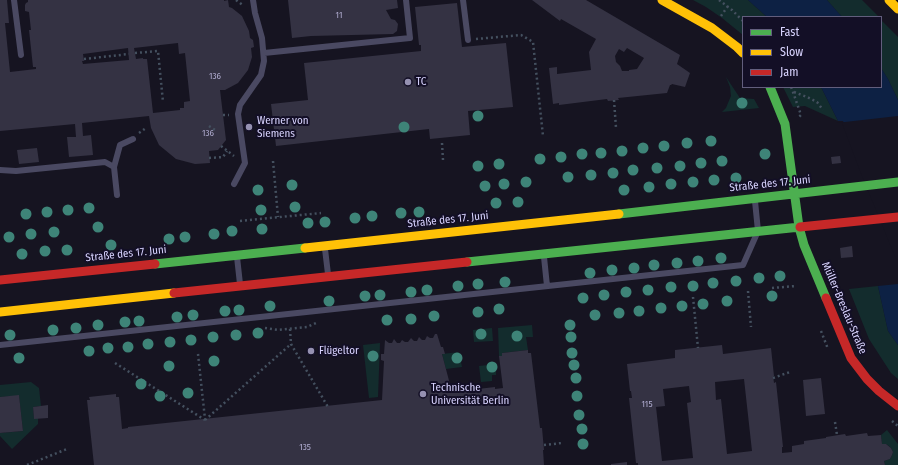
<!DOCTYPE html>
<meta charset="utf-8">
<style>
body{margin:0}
#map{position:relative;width:898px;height:465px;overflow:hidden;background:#161421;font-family:"Fira Sans Condensed",sans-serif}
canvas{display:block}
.legend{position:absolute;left:742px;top:16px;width:140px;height:72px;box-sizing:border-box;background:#130f26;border:1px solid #625e7d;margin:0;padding:5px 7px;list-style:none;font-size:12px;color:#d9d4ff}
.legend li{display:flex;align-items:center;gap:8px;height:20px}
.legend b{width:20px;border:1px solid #625e7d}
</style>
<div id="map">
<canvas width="898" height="465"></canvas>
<ul class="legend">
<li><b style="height:5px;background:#4caf50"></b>Fast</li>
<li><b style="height:5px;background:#ffc107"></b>Slow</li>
<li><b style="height:5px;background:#c62828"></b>Jam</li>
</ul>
</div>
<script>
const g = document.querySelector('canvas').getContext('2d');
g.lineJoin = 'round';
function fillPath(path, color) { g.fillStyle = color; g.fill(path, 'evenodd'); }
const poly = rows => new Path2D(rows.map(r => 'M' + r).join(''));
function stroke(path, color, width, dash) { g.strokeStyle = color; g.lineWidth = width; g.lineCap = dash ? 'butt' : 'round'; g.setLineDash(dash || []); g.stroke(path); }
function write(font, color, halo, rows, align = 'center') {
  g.font = font + ' "Fira Sans Condensed",sans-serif'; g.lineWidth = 4; g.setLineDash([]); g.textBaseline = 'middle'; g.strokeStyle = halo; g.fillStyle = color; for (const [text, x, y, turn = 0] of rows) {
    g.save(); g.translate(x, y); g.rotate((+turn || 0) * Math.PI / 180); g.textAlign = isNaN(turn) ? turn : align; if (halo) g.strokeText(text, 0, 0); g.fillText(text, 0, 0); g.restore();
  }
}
const green = poly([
 [693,0,748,0,767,17,743,17,743,35,722,18,706,7],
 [827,0,862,0,879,17,842,17],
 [881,20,898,37,898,100,888,79,881,68],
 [726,77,740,98,754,99,759,108,722,112,726,108,728,103,731,96,730,87],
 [783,87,821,87,838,121,805,106,793,107],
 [878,286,888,331,898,345,898,379,891,373,869,339,849,289],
 [532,325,533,337,526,337,528,350,502,353,502,356,499,356,498,328],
 [492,328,493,341,474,342,473,330],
 [380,343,378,397,369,398,363,345],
 [459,352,462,367,446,369,442,354],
 [496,364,496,375,492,375,492,381,481,382,479,366],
 [31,382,39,388,41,406,33,407,34,418,38,418,38,424,12,449,0,436,0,433,23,431,19,396,0,397,0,385],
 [887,430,898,444,898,465,885,465,884,461,890,459,892,455,893,452,891,448,889,446,886,444,882,444,881,435]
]);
const water = poly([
 [748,0,827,0,842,17,767,17],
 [881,68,888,79,898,100,898,258,862,170,843,121,838,121,821,87,881,87],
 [898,284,898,345,888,331,878,286]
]);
const pier = poly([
 [898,116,898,260,896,259,860,171,842,123,836,123]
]);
const building = poly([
 [0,0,7,0,9,23,5,23,10,72,36,69,36,67,33,67,29,30,31,30,29,12,25,11,25,5,26,3,28,2,28,0,224,0,224,1,228,0,229,7,232,8,242,16,249,31,250,38,253,40,254,47,251,48,252,57,248,70,238,83,225,90,220,90,226,140,218,150,209,151,210,163,195,164,176,159,159,145,151,128,149,116,82,123,83,136,91,135,93,155,69,157,67,137,76,137,75,124,0,131],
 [178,43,179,54,185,53,190,101,184,102,184,108,180,108,180,110,153,113,147,59,143,59,143,58,136,59,134,48],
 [128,48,129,60,83,64,82,61,84,61,83,54],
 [288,0,397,0,398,8,386,10,391,19,395,20,398,24,397,31,393,34,311,36,292,38],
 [532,0,586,0,680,55,677,64,690,73,685,87,672,84,671,85,670,85,667,93,618,98,619,100,608,101,607,99,559,105,559,103,553,104,549,68,557,67,557,74,591,70,589,52,596,39,561,19,560,21],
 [627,48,644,58,637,69,629,70,629,71,622,71,620,66,616,62,615,56,619,49,624,52],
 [457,3,462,47,506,43,513,107,468,111,470,135,430,139,429,129,276,146,271,104,308,100,304,63,421,51,421,45,419,45,415,7],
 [37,148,39,162,19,164,17,150],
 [840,156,841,163,832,164,831,157],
 [852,246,853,257,841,258,840,248],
 [435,334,437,334,441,347,443,347,445,354,442,354,452,392,495,387,495,389,503,388,499,356,502,356,502,353,528,350,528,353,531,353,540,428,542,428,544,450,543,450,544,465,94,465,87,400,90,400,89,397,116,394,116,397,119,397,122,429,128,428,128,427,382,400,384,361,381,360,381,354,384,354,385,340,389,343,392,343,394,339,397,343,400,343,402,340,405,342,408,342,411,338,414,341,417,341,419,337,422,340,425,340,427,336,430,338,433,338],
 [722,345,723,354,771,348,774,376,773,376,774,383,776,382,783,447,782,447,782,453,792,452,792,446,804,444,804,441,826,438,826,437,845,434,846,436,867,433,868,436,881,435,882,444,886,444,891,448,893,452,892,455,890,459,884,461,885,465,638,465,638,463,636,463,629,398,632,398,631,391,630,391,627,364,675,358,675,350],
 [744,379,752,451,727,454,721,399,716,400,715,382],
 [689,386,691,402,687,403,693,458,662,461,656,407,665,406,663,389],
 [821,378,825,414,806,416,803,380],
 [19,395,23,431,0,433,0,397],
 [48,405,48,418,34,419,33,407],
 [627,462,627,465,611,465,611,464]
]);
const path = poly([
 [236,0,244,6],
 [719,0,732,10,743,21],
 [721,16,728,6],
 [476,39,521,35,533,42,543,136],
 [135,53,158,51,163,102],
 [84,59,129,54],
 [791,87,793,92,801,115,799,117],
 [794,92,807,97,817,102,823,110],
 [614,100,616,128],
 [223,115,229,115],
 [209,126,215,130],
 [139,133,146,128],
 [442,143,443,160],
 [221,146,234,156],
 [209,158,223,157,227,151],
 [273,161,278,217],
 [240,221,321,213],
 [772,288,796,286],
 [748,291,751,327],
 [693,297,698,348],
 [265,328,278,330,307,327,316,323,318,322],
 [290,329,291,344,328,407],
 [821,331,828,349],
 [198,354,205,419],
 [115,363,205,420],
 [773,378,790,372],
 [205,420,291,344],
 [892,421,898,426],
 [835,422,837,435],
 [544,445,562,443],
 [27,465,67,449]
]);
const lane = poly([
 [14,0,21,55],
 [463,0,468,40],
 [264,53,410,38,406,0],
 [114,167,120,145,133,139],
 [0,170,16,171,105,162,114,167,117,195],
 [234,184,245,163,238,114,240,105,261,75,264,61,262,38,255,13,253,0],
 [325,249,328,274],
 [237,257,240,284],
 [544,257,547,286],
 [0,345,743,265,758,231,755,201]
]);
const fast = poly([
 [770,87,785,124,799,227,804,245,826,298],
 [619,214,898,182],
 [467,262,800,227],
 [155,264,305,248]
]);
const slow = poly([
 [662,0,712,28,737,47,743,53],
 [889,0,898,9],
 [305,248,619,214],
 [0,312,174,293]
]);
const jam = poly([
 [800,227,898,217],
 [0,280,155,264],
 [174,293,467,262],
 [826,298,851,358,867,379,879,391,898,406]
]);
const trees = [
 [742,103],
 [478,116],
 [404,127],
 [711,141],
 [687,143],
 [664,146],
 [643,148],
 [622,151],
 [601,153],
 [582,154],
 [765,154],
 [561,157],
 [540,159],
 [722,161],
 [701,163],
 [499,164],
 [478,166],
 [680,166],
 [657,168],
 [633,170],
 [613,173],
 [591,175],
 [568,177],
 [736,178],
 [714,180],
 [526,182],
 [693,182],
 [504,184],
 [671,184],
 [292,185],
 [485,186],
 [649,187],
 [258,190],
 [624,190],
 [518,202],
 [496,203],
 [295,207],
 [89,208],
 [68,210],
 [261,210],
 [47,212],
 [419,212],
 [401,213],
 [26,214],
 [372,216],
 [355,218],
 [325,222],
 [308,223],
 [98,227],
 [262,229],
 [232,231],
 [54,232],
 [31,234],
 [214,234],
 [9,237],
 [185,237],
 [169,239],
 [111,245],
 [67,250],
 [45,251],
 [22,254],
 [721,258],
 [698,261],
 [677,263],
 [654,265],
 [634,268],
 [612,270],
 [590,273],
 [780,276],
 [759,278],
 [736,281],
 [505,282],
 [713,283],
 [478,284],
 [458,286],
 [693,286],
 [671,287],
 [427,290],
 [648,290],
 [411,292],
 [626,292],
 [380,295],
 [604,295],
 [365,296],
 [772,296],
 [583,298],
 [329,301],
 [727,301],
 [703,304],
 [270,306],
 [682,306],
 [661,308],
 [499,309],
 [239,310],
 [225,311],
 [639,311],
 [478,312],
 [619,313],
 [193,315],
 [595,315],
 [434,316],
 [177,317],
 [411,319],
 [387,320],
 [139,321],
 [125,322],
 [98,325],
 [570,325],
 [76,328],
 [53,330],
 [258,333],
 [481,334],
 [10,335],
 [236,335],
 [517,336],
 [213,337],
 [571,337],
 [191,340],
 [170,342],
 [148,344],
 [128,347],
 [108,348],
 [89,351],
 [572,353],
 [373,356],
 [19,358],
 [457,358],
 [214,361],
 [574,365],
 [169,366],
 [492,367],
 [576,378],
 [141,384],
 [188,393],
 [160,396],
 [577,396],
 [579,415],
 [582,429],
 [583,444]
];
const markers = [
 [408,82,4,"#9591b1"],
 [249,127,4,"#9591b1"],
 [311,351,4,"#9591b1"],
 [423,394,4,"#9591b1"]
];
const numberNames = [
 ["11",339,15],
 ["136",215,76],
 ["136",208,133],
 ["115",647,404],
 ["135",305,447]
];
const poiNames = [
 ["TC",416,82],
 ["Werner von",257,121],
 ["Siemens",257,134],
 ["Flügeltor",319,351],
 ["Technische",431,388],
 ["Universität Berlin",431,401]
];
const streetNames = [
 ["Straße des 17. Juni",770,184,-6],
 ["Straße des 17. Juni",448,220,-6],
 ["Straße des 17. Juni",126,254,-6],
 ["Müller-Breslau-Straße",844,308,67]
];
fillPath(green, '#132c2d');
fillPath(water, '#0d2144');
fillPath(pier, '#161421');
fillPath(building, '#343243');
stroke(path, '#44505f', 2.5, [2, 3]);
stroke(lane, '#4a4962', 6);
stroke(fast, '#4caf50', 9);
stroke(slow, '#ffc107', 9);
stroke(jam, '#c62828', 9);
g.fillStyle = '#3e8478';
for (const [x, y] of trees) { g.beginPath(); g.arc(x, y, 5.5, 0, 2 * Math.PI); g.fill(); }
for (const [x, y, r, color] of markers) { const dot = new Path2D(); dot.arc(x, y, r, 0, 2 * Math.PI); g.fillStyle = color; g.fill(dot); stroke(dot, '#130f26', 1.5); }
write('9px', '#b0acd0', null, numberNames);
write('11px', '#d9d4ff', '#130f26', poiNames, 'left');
write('11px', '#d9d4ff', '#130f26', streetNames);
</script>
